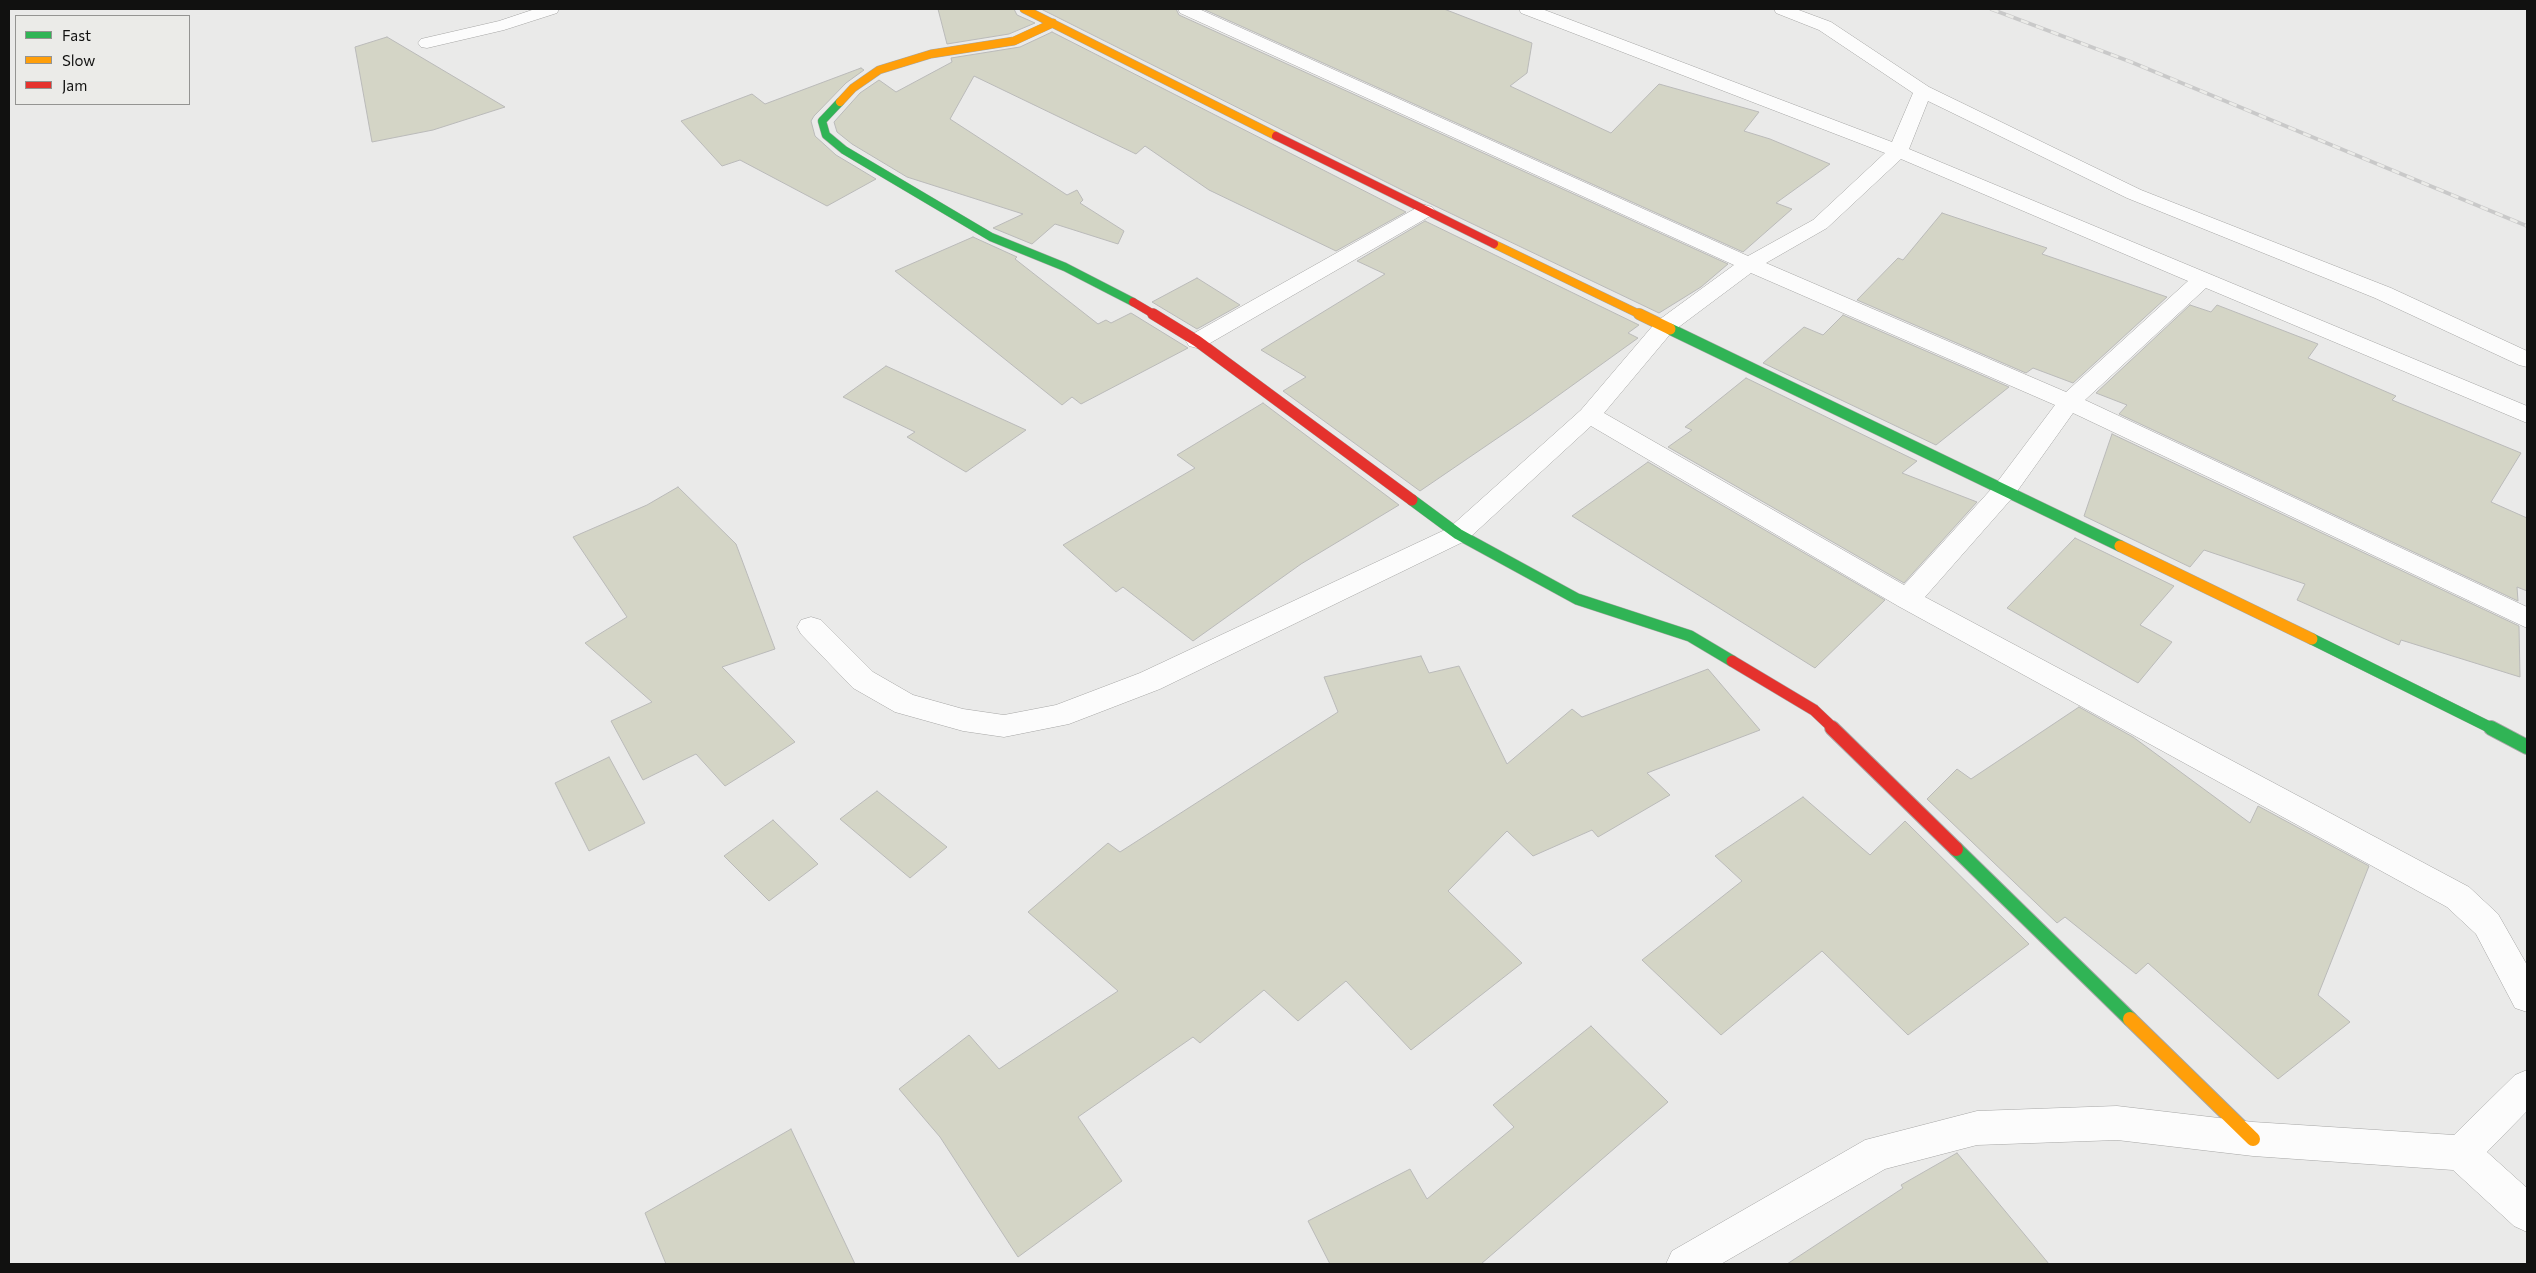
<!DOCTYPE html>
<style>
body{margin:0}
#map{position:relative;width:2536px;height:1273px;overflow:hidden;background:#eaeae9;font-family:Commissioner,sans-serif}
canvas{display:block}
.frame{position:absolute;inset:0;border:10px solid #111110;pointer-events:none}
.legend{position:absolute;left:15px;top:15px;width:175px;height:90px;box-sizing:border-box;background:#ebebe8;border:1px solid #949492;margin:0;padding:6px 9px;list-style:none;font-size:15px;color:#111110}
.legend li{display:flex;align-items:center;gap:10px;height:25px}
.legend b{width:25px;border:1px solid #949492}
</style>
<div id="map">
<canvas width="2536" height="1273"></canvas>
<div class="frame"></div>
<ul class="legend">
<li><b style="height:6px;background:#30b455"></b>Fast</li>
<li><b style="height:6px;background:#ff9f0a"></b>Slow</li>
<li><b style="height:6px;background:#e5322d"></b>Jam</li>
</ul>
</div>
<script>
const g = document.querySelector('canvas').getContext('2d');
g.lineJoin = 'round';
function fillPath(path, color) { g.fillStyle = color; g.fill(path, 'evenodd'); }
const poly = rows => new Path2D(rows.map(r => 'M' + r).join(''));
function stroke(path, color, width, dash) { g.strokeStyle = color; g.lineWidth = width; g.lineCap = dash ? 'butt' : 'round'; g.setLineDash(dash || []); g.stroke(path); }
const building = poly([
 [938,9,1014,9,1017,15,1035,23,1009,34,947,44,938,9],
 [1041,9,1176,9,1179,15,1728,264,1701,287,1659,313,1408,193,1041,9],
 [1203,9,1444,9,1532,43,1527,73,1510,86,1611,133,1659,84,1759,112,1744,131,1770,139,1830,164,1776,203,1792,209,1743,252,1203,9],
 [1052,32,1392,205,1406,212,1336,251,1209,190,1145,146,1136,154,974,76,950,119,1067,195,1077,190,1083,200,1080,203,1124,231,1118,244,1055,224,1032,244,993,228,1023,214,907,177,852,144,837,132,834,122,860,93,879,80,896,92,952,62,951,58,1020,47,1052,32],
 [387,37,505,107,433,130,372,142,355,47,387,37],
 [861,68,864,70,846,83,814,116,811,121,815,136,836,155,876,179,827,206,740,160,722,166,681,121,752,94,765,104,861,68],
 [1942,213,2047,248,2042,254,2167,297,2073,383,2033,368,2026,373,1857,300,1898,258,1903,260,1942,213],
 [1425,221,1639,325,1628,333,1638,338,1527,418,1420,491,1283,391,1306,377,1261,350,1385,274,1357,261,1425,221],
 [973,237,1017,257,1015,259,1098,324,1106,320,1111,323,1131,313,1188,348,1081,404,1072,397,1062,405,895,271,973,237],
 [1197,278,1240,305,1197,329,1152,302,1197,278],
 [2190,305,2211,312,2217,305,2318,344,2308,358,2396,396,2392,400,2521,453,2491,502,2527,518,2527,591,2517,587,2518,601,2119,414,2127,405,2096,393,2190,305],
 [1843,315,2009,387,1936,445,1763,363,1804,327,1823,335,1843,315],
 [886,366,1026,430,966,472,907,437,915,432,843,397,886,366],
 [1746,378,1917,461,1902,473,1977,502,1904,583,1668,447,1692,430,1685,427,1746,378],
 [1263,403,1399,505,1301,564,1193,641,1123,587,1116,592,1063,545,1195,468,1177,455,1263,403],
 [2112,434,2519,626,2520,677,2401,640,2399,645,2297,600,2305,584,2204,550,2190,567,2084,516,2112,434],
 [1648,462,1885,600,1815,668,1572,516,1648,462],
 [678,487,736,544,775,649,722,667,795,742,725,786,696,754,643,780,611,721,652,702,585,643,627,617,573,537,647,505,678,487],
 [2075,538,2174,586,2140,625,2172,642,2138,683,2007,608,2075,538],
 [1421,656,1429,673,1459,666,1507,764,1572,709,1582,717,1708,669,1760,730,1647,773,1670,795,1598,837,1592,830,1533,856,1507,831,1448,891,1522,963,1411,1050,1346,981,1298,1021,1264,990,1200,1043,1193,1037,1078,1117,1122,1181,1018,1257,940,1137,899,1089,969,1035,999,1069,1118,991,1028,912,1108,843,1120,852,1338,712,1324,677,1421,656],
 [2079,707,2133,737,2250,823,2258,806,2369,866,2318,995,2350,1022,2278,1079,2148,963,2136,974,2065,917,2057,923,1927,799,1957,769,1971,779,2079,707],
 [609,757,645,823,589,851,555,783,609,757],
 [877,791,947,847,910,878,840,819,877,791],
 [1803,797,1870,855,1905,821,2029,944,1908,1035,1822,951,1721,1035,1642,960,1742,881,1715,856,1803,797],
 [773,820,818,864,769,901,724,856,773,820],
 [1591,1026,1668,1102,1481,1264,1330,1264,1308,1221,1410,1169,1427,1199,1514,1127,1493,1105,1591,1026],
 [791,1129,855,1264,666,1264,645,1213,791,1129],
 [1957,1153,2049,1264,1787,1264,1903,1188,1901,1185,1957,1153]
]);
const street = poly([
 [535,9,559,9,557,13,504,30,427,48,421,47,418,43,421,39,499,21,535,9],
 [1178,9,1199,9,1748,256,1813,220,1885,153,1521,13,1519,9,1542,9,1892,142,1913,93,1819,30,1776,13,1774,9,1796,9,1831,22,1929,87,2141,190,2391,288,2527,351,2527,367,2519,365,2375,298,2127,198,1928,101,1909,149,2527,406,2527,423,2206,288,2085,400,2527,607,2527,628,2073,413,2013,497,1925,597,2469,887,2498,914,2527,965,2527,1012,2515,1008,2476,934,2447,907,1898,606,1591,426,1467,540,1160,689,1069,724,1004,737,963,731,895,712,853,688,801,634,797,627,801,620,811,617,821,620,873,672,913,695,963,709,1004,715,1056,705,1140,673,1449,528,1581,410,1656,322,1734,265,1180,13,1178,9],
 [1901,159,2188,281,2066,392,1766,263,1827,228,1901,159],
 [1751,273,2055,405,1995,485,1904,585,1604,413,1672,332,1751,273],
 [1425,205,1432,207,1435,211,1432,215,1205,346,1197,348,1189,346,1186,341,1189,336,1418,207,1425,205],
 [2527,1070,2527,1111,2487,1152,2527,1188,2527,1232,2514,1226,2453,1170,2253,1156,2117,1140,1977,1145,1885,1169,1721,1264,1666,1264,1672,1251,1865,1140,1977,1111,2117,1106,2253,1122,2454,1135,2515,1075,2527,1070]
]);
const fastFar2 = poly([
 [840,102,822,121,826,135,844,150,991,237,1065,267,1133,302]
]);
const fastFar1 = poly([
 [1670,329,2120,546],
 [1412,500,1458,534,1577,599,1690,636,1732,661],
 [2312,639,2493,729]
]);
const fast = poly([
 [2491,728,2527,747],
 [1956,849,2130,1019]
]);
const slowFar2 = poly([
 [1024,9,1276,136],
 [840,102,853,88,879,70,931,54,1014,41,1053,23],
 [1494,244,1641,315]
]);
const slowFar1 = poly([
 [1639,314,1670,329],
 [2120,546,2312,639]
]);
const slow = poly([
 [2130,1019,2253,1139]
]);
const jamFar2 = poly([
 [1276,136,1494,244],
 [1133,302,1155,315]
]);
const jamFar1 = poly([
 [1153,314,1197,341,1412,500],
 [1732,661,1814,710,1834,729]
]);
const jam = poly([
 [1832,728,1956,849]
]);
const rail = poly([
 [1991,9,2131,62,2527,226]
]);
fillPath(building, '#d4d5c6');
stroke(building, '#babab9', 1);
stroke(street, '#a6a6a5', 1);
stroke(fastFar2, '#a6a6a5', 9);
stroke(fastFar1, '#a6a6a5', 12);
stroke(fast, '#a6a6a5', 16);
stroke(slowFar2, '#a6a6a5', 9);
stroke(slowFar1, '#a6a6a5', 12);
stroke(slow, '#a6a6a5', 16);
stroke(jamFar2, '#a6a6a5', 9);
stroke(jamFar1, '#a6a6a5', 12);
stroke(jam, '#a6a6a5', 16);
fillPath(street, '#fcfcfc');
stroke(fastFar2, '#30b455', 8);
stroke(fastFar1, '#30b455', 11);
stroke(fast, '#30b455', 14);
stroke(slowFar2, '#ff9f0a', 8);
stroke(slowFar1, '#ff9f0a', 11);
stroke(slow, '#ff9f0a', 14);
stroke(jamFar2, '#e5322d', 8);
stroke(jamFar1, '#e5322d', 11);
stroke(jam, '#e5322d', 14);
stroke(rail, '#c9c9c9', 4);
stroke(rail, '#ebebe8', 2.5, [8]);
</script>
